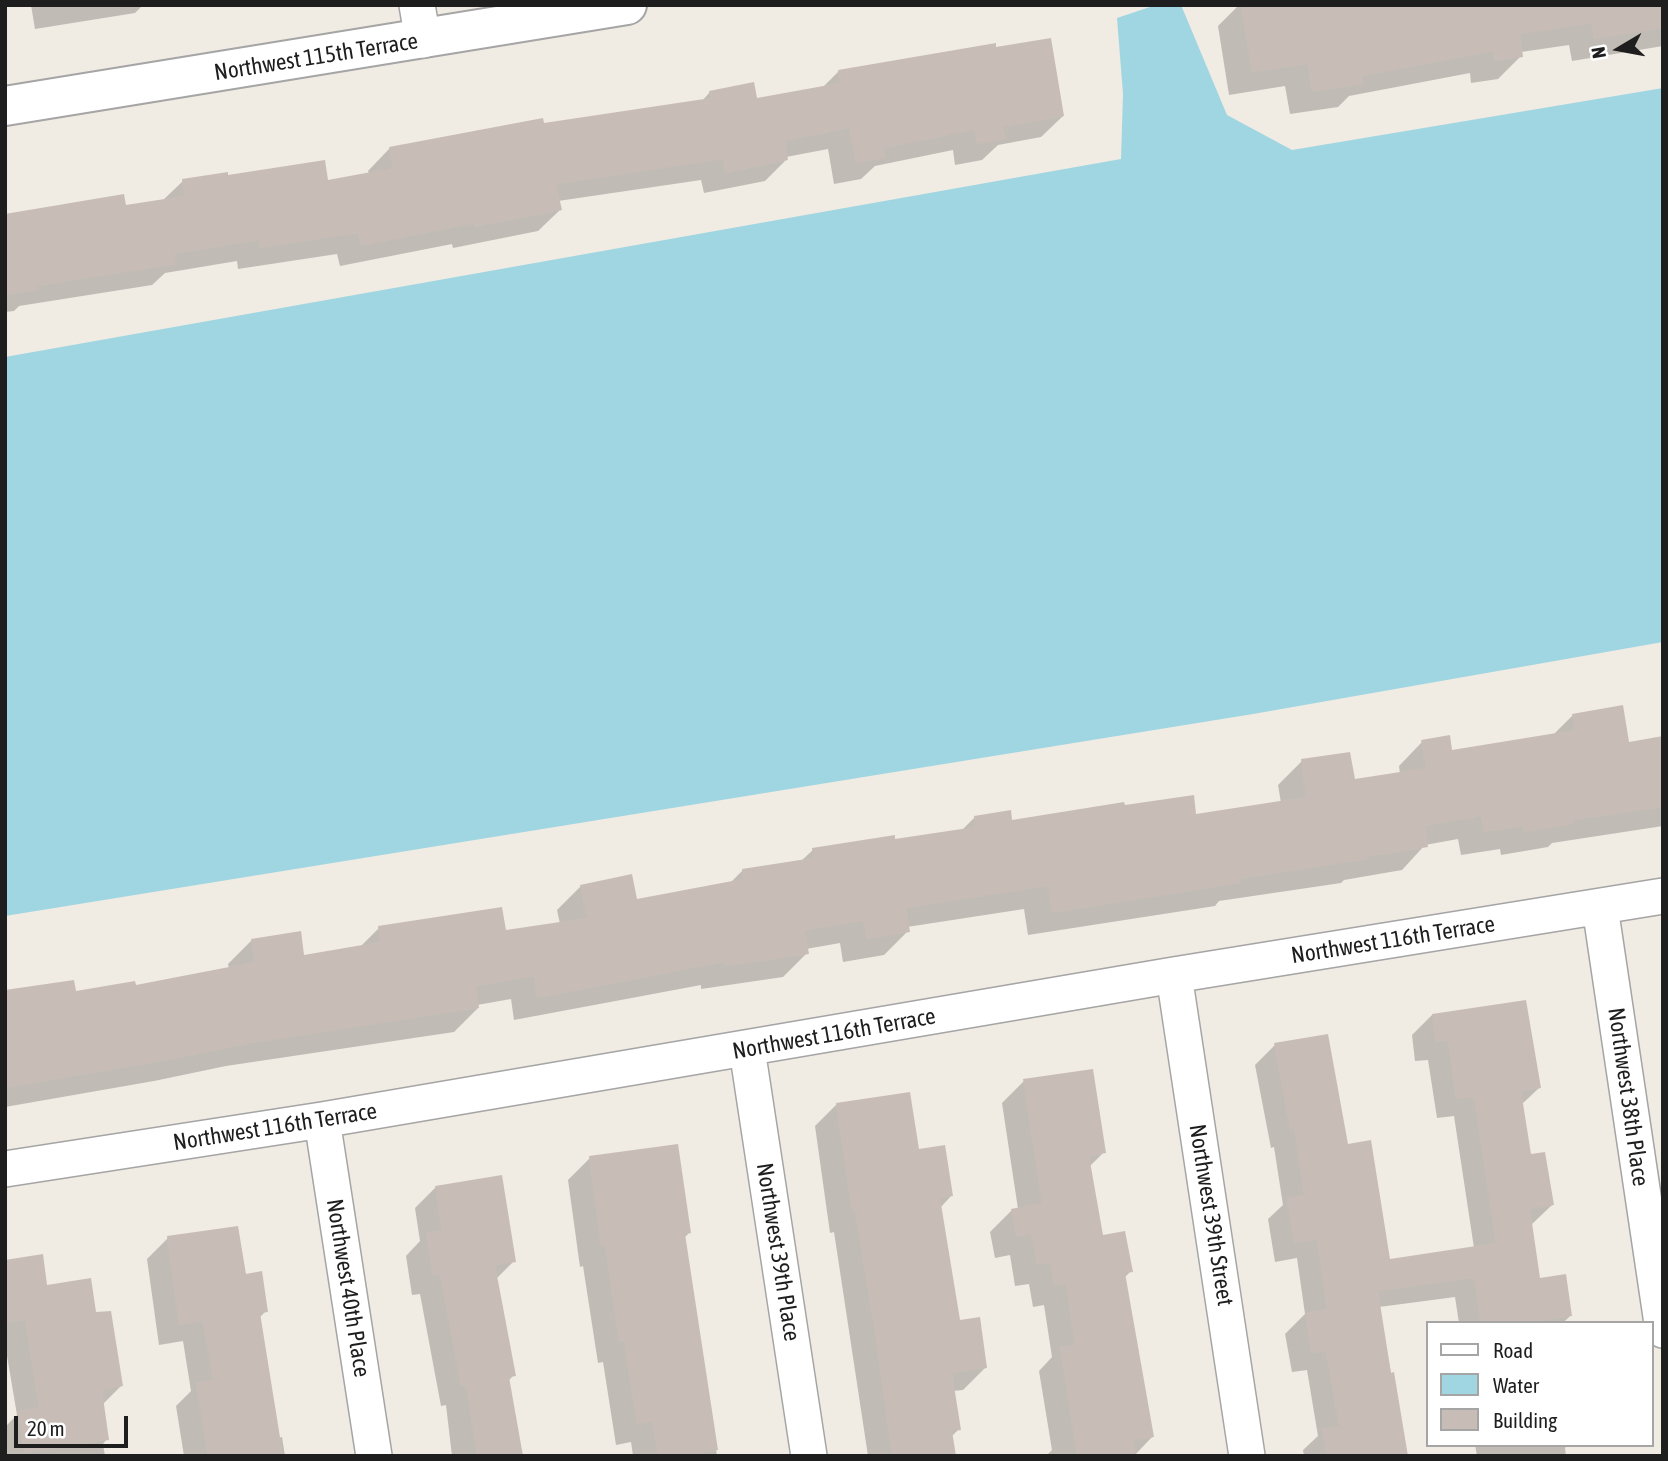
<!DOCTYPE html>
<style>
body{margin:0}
#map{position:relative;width:1668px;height:1461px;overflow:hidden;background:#f0ebe3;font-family:"Asap Condensed",sans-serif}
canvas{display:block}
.frame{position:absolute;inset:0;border:7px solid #1e1e1e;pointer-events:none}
.legend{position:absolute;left:1426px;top:1321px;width:228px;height:126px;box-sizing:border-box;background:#fff;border:2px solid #a5a5a5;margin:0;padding:9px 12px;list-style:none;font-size:21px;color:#1e1e1e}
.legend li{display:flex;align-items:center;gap:14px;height:35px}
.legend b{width:35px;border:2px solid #a5a5a5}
.north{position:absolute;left:1584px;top:14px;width:70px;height:70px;-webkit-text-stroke:5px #fff;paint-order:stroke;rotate:260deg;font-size:19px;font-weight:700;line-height:28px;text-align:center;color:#1e1e1e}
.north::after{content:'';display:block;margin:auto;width:24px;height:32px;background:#1e1e1e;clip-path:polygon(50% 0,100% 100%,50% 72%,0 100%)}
.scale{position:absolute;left:14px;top:1416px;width:114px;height:32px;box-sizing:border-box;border:4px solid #1e1e1e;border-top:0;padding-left:9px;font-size:21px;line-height:24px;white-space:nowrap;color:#1e1e1e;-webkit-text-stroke:5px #fff;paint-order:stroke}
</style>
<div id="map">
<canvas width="1668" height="1461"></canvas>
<div class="frame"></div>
<ul class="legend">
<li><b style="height:9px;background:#fff"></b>Road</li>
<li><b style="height:19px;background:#a0d6e2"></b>Water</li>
<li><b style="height:19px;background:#c8bdb6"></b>Building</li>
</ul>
<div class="north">N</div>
<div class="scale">20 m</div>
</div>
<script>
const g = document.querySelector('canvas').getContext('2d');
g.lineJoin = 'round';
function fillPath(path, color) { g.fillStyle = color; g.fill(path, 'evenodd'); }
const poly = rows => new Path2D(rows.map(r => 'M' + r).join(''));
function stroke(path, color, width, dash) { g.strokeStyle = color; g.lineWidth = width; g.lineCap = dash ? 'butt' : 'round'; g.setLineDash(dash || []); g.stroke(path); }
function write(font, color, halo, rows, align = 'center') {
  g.font = font + ' "Asap Condensed",sans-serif'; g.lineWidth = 5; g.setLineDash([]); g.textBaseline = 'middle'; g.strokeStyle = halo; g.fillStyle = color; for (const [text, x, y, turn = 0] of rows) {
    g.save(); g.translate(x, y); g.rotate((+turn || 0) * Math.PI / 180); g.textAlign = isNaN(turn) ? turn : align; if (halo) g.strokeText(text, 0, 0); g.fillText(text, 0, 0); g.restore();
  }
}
const water = poly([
 [1156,5,1181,5,1227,115,1292,150,1663,88,1663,642,1253,714,5,916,5,357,1121,159,1123,94,1117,18]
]);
const shadow = poly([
 [31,5,143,5,135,13,35,29],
 [1239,5,1663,5,1663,46,1572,61,1569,45,1521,52,1521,56,1498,79,1471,83,1470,73,1349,96,1338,107,1290,114,1285,86,1229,95,1218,26],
 [995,49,1063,116,1041,137,998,145,982,160,955,165,953,150,875,166,861,179,834,184,828,149,786,157,786,160,765,181,704,193,701,180,558,201,560,210,538,231,453,248,452,244,340,266,337,254,238,269,237,261,165,273,152,285,19,306,14,311,5,312,5,215,125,207,162,201,183,181,227,177,327,182,369,174,368,171,389,149,701,102,710,92,756,100,822,88,839,71],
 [1573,715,1627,744,1663,738,1663,826,1552,843,1548,847,1501,855,1500,849,1461,855,1458,839,1425,845,1402,870,1344,880,1341,883,1219,901,1215,906,1028,935,1024,909,907,927,908,931,884,955,843,962,840,943,806,949,807,953,783,977,701,989,701,985,514,1020,511,999,477,1005,478,1008,454,1032,226,1066,154,1081,5,1107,5,994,75,993,134,987,229,969,228,964,252,940,303,957,359,948,379,928,504,932,560,924,557,910,581,886,635,901,730,883,743,870,801,861,813,850,961,831,975,817,1011,822,1123,807,1195,816,1281,803,1278,785,1302,761,1353,781,1400,774,1399,766,1422,742,1451,752,1553,735],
 [1432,1015,1539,1088,1521,1105,1529,1156,1552,1205,1531,1225,1539,1280,1571,1315,1563,1323,1459,1323,1455,1297,1379,1307,1406,1456,1304,1456,1303,1450,1318,1436,1307,1370,1292,1372,1285,1334,1305,1314,1297,1258,1275,1262,1268,1219,1283,1205,1274,1147,1271,1148,1255,1065,1275,1045,1347,1146,1388,1261,1474,1248,1454,1116,1437,1118,1428,1060,1415,1061,1412,1035],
 [1024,1081,1104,1152,1089,1167,1102,1237,1131,1271,1124,1278,1152,1437,1134,1456,1046,1456,1052,1450,1039,1371,1052,1357,1044,1305,1033,1307,1029,1284,1015,1286,1010,1255,995,1258,990,1232,1012,1210,1018,1209,1002,1103],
 [837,1104,917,1151,951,1196,940,1208,958,1322,985,1368,963,1390,953,1391,959,1429,951,1437,954,1456,868,1456,834,1232,830,1233,815,1126],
 [590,1158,689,1233,684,1238,717,1456,633,1456,631,1442,616,1445,603,1362,598,1363,583,1266,580,1267,568,1180],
 [436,1187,514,1261,496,1279,514,1375,508,1381,521,1456,452,1456,446,1405,441,1406,420,1294,412,1295,406,1256,420,1241,415,1208],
 [168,1238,244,1276,266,1311,259,1318,278,1438,282,1437,285,1456,184,1456,176,1406,191,1391,183,1341,159,1345,147,1259],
 [5,1262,95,1314,121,1386,102,1405,107,1439,103,1444,105,1456,5,1456,5,1427,17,1415,5,1344],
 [1475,1445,1567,1445,1565,1448,1566,1456,1477,1456]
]);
const building = poly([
 [1241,5,1663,5,1663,28,1594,39,1592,23,1520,34,1523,57,1494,61,1493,51,1362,76,1363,84,1312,92,1308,64,1252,72],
 [1051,38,1064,116,1003,127,1006,139,977,144,974,130,883,148,885,158,856,163,849,128,785,141,788,160,725,173,723,159,556,184,562,210,474,227,474,223,361,246,358,233,260,248,259,240,174,254,176,264,37,286,38,290,5,295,5,214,124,194,126,205,184,196,182,179,228,172,228,175,325,160,328,180,393,168,389,147,543,118,544,123,711,98,709,91,754,82,757,98,840,83,838,70,996,43,996,47],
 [1623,705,1629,742,1663,736,1663,807,1573,820,1573,824,1524,832,1523,826,1484,832,1481,816,1425,826,1428,847,1367,857,1367,859,1240,879,1240,883,1052,913,1048,886,906,908,910,932,867,939,863,921,805,930,809,954,725,966,724,962,537,998,534,976,476,986,479,1008,251,1043,179,1058,5,1088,5,990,74,980,76,991,135,981,136,985,255,962,251,939,301,931,304,955,380,942,378,926,502,907,506,930,587,918,580,885,632,874,637,899,743,879,742,869,813,858,812,848,895,835,895,839,975,827,974,816,1011,810,1012,820,1124,802,1125,805,1194,795,1196,814,1306,797,1301,759,1350,752,1355,779,1426,768,1421,740,1450,735,1452,750,1575,730,1572,714],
 [1526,1000,1541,1088,1521,1091,1531,1154,1545,1152,1554,1205,1530,1209,1540,1278,1566,1274,1572,1316,1529,1323,1481,1323,1474,1278,1378,1291,1391,1373,1394,1372,1408,1456,1327,1456,1322,1429,1339,1426,1326,1351,1311,1353,1305,1313,1327,1309,1317,1239,1294,1243,1287,1198,1304,1195,1294,1128,1290,1129,1274,1043,1328,1034,1348,1144,1371,1140,1390,1259,1496,1243,1474,1097,1456,1099,1448,1041,1435,1042,1432,1014],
 [1093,1069,1106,1153,1089,1156,1103,1235,1125,1231,1133,1272,1125,1273,1154,1437,1133,1440,1136,1456,1077,1456,1060,1347,1075,1345,1066,1284,1054,1286,1050,1263,1037,1265,1031,1234,1016,1237,1011,1209,1042,1203,1023,1079],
 [910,1092,919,1149,945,1145,953,1196,940,1198,960,1320,980,1317,987,1368,952,1373,961,1430,952,1431,956,1456,892,1456,875,1333,855,1211,852,1211,836,1103],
 [678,1144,691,1233,685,1234,718,1450,686,1456,658,1456,652,1421,637,1424,624,1342,619,1342,605,1245,601,1246,589,1156],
 [502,1175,516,1262,495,1265,516,1376,509,1377,523,1456,477,1456,466,1385,461,1386,440,1274,433,1275,426,1233,442,1230,435,1186],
 [238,1226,246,1274,262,1271,268,1312,260,1313,283,1456,208,1456,196,1383,213,1380,203,1321,179,1325,167,1236],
 [43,1254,47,1285,91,1278,96,1312,111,1311,123,1386,102,1390,109,1440,24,1453,18,1411,39,1408,25,1320,5,1323,5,1260]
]);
const minor = poly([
 [417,5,423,40],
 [1600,907,1663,1330],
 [1174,975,1247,1456],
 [747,1049,809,1456],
 [322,1120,374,1456],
 [5,1169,322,1120,1174,975,1663,896]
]);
const tertiary = poly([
 [5,106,627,5]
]);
const streetNames = [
 ["Northwest 115th Terrace",316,57,-9],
 ["Northwest 116th Terrace",1393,940,-9],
 ["Northwest 116th Terrace",834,1034,-10],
 ["Northwest 38th Place",1628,1097,82],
 ["Northwest 116th Terrace",275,1127,-9],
 ["Northwest 39th Street",1211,1215,81],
 ["Northwest 39th Place",778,1252,81],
 ["Northwest 40th Place",348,1288,81]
];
fillPath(water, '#a0d6e2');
fillPath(shadow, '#0003');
fillPath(building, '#c8bdb6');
stroke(minor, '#a5a5a5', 38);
stroke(tertiary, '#a5a5a5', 42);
stroke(minor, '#fff', 35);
stroke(tertiary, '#fff', 38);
write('23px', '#1e1e1e', '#fff', streetNames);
</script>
